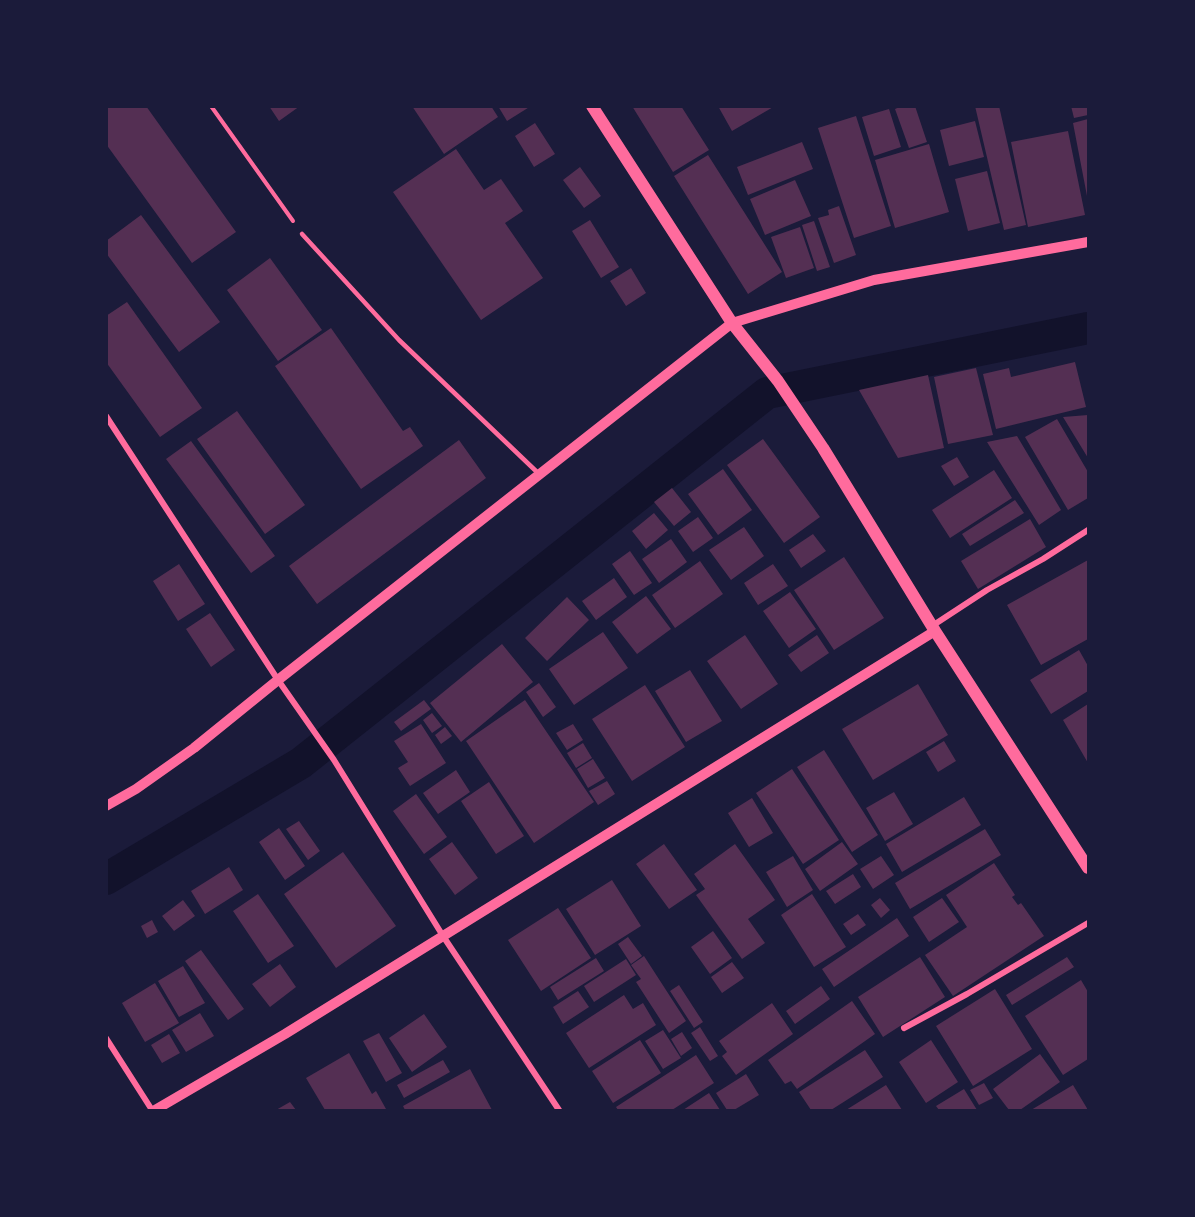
<!DOCTYPE html>
<style>
body{margin:0}
#map{position:relative;width:1195px;height:1217px;overflow:hidden;background:#1b1b3a;font-family:"Fira Sans",sans-serif}
canvas{display:block}
.frame{position:absolute;inset:0;border:108px solid #1b1b3a;pointer-events:none}
</style>
<div id="map">
<canvas width="1195" height="1217"></canvas>
<div class="frame"></div>
</div>
<script>
const g = document.querySelector('canvas').getContext('2d');
g.lineJoin = 'round';
const poly = rows => new Path2D(rows.map(r => 'M' + r).join(''));
function stroke(path, color, width, dash) { g.strokeStyle = color; g.lineWidth = width; g.lineCap = dash ? 'butt' : 'round'; g.setLineDash(dash || []); g.stroke(path); }
function fillPath(path, color) { g.fillStyle = color; g.fill(path, 'evenodd'); }
const canal = poly([
 [106,879,301,763,767,393,1088,328]
]);
const building = poly([
 [106,106,146,106,236,232,192,263,106,144],
 [269,106,300,106,279,121],
 [412,106,491,106,498,117,444,154],
 [498,106,531,106,507,121],
 [632,106,681,106,709,150,673,172],
 [718,106,775,106,732,131],
 [902,106,915,106,927,142,909,148,895,109],
 [975,106,999,106,1026,225,1004,230],
 [1071,106,1088,106,1088,115,1074,118],
 [889,109,901,147,874,156,862,117],
 [856,116,891,226,854,238,818,128],
 [1088,119,1088,196,1087,196,1073,123],
 [975,121,984,157,949,166,940,130],
 [535,123,555,154,534,167,515,136],
 [1068,131,1085,215,1028,227,1011,142],
 [802,142,813,169,748,195,737,167],
 [929,144,949,212,895,228,875,160],
 [456,149,484,190,501,179,523,211,505,223,543,278,481,320,393,192],
 [708,155,782,272,748,294,674,176],
 [580,167,601,196,584,208,563,180],
 [987,171,1000,223,968,231,955,179],
 [795,180,811,216,765,235,750,199],
 [839,206,856,255,834,263,818,218,829,215,828,210],
 [141,215,220,322,179,352,106,253,106,241],
 [590,220,619,267,601,278,572,231],
 [814,221,830,267,817,271,802,225],
 [800,227,814,268,786,278,771,237],
 [270,258,322,330,278,361,227,290],
 [631,268,646,293,626,306,610,281],
 [127,302,202,408,160,437,106,362,106,316],
 [331,328,403,431,410,427,423,446,361,489,275,366],
 [1075,362,1086,407,996,429,983,374,1009,368,1011,377],
 [976,368,993,435,948,444,934,377],
 [928,375,944,448,898,458,859,390],
 [237,411,305,505,265,534,197,439],
 [1088,415,1088,458,1063,417],
 [1057,419,1088,472,1088,498,1068,510,1025,437],
 [1017,436,1061,510,1039,525,987,442],
 [763,439,820,517,784,543,727,465],
 [459,440,486,478,317,604,289,566],
 [191,441,275,556,251,573,166,459],
 [957,457,969,477,954,486,941,466],
 [723,469,752,510,718,535,688,494],
 [994,470,1012,498,950,538,932,510],
 [672,488,691,512,674,526,654,502],
 [1015,500,1024,513,970,546,962,534],
 [654,513,668,530,646,549,632,531],
 [698,517,713,538,693,552,678,531],
 [1030,519,1046,547,978,589,961,561],
 [744,527,764,556,731,580,709,550],
 [813,534,826,551,801,568,789,550],
 [671,539,687,562,659,583,642,559],
 [630,551,652,583,634,595,612,564],
 [844,557,884,618,834,650,794,590],
 [1088,560,1088,639,1041,665,1007,605],
 [700,561,723,594,675,628,652,595],
 [179,564,205,604,178,621,153,581],
 [773,564,788,586,758,605,744,583],
 [614,578,627,597,596,620,582,601],
 [790,592,816,629,789,648,763,611],
 [646,596,671,629,637,654,612,622],
 [567,597,589,620,547,661,525,638],
 [210,613,235,650,211,667,186,629],
 [603,632,628,668,574,705,549,669],
 [745,635,778,684,741,709,707,661],
 [817,635,829,653,801,672,788,655],
 [502,644,533,682,461,742,430,703],
 [1079,650,1088,666,1088,691,1051,714,1030,680],
 [690,670,722,721,686,742,655,691],
 [539,683,556,707,543,717,526,692],
 [918,684,948,735,873,780,842,729],
 [645,685,685,747,632,781,592,719],
 [424,700,431,709,401,731,394,722],
 [525,700,594,802,534,843,466,741],
 [1088,704,1088,763,1063,720],
 [432,713,442,726,432,733,423,720],
 [421,724,446,763,410,786,398,768,408,762,394,741],
 [573,724,583,740,567,750,556,733],
 [445,727,452,736,441,744,435,735],
 [944,741,956,761,938,772,926,752],
 [583,743,592,758,576,768,567,753],
 [824,750,878,835,852,852,797,767],
 [593,759,605,778,588,788,577,769],
 [792,769,839,840,803,864,756,793],
 [456,770,470,792,438,814,423,793],
 [607,781,615,794,598,805,589,791],
 [489,782,524,836,496,854,461,801],
 [894,792,913,824,885,841,866,808],
 [416,794,447,837,424,854,393,811],
 [964,797,981,825,902,872,886,844],
 [752,798,773,833,749,847,728,813],
 [299,821,320,851,308,860,286,829],
 [279,828,305,866,285,880,259,842],
 [985,829,1001,855,910,909,895,883],
 [452,842,478,878,455,895,429,859],
 [842,842,858,864,820,891,805,869],
 [664,844,697,890,669,909,636,864],
 [735,844,775,900,748,919,765,943,742,959,696,895,705,889,694,874],
 [343,852,396,926,336,968,284,894],
 [793,856,813,890,787,907,766,872],
 [881,856,894,875,873,889,860,869],
 [994,863,1015,895,1012,897,1018,905,1021,903,1044,936,953,996,925,955,967,927,946,895],
 [229,867,243,890,205,914,191,891],
 [853,874,861,887,835,904,826,891],
 [612,880,641,926,595,955,566,909],
 [258,894,294,946,268,963,233,911],
 [812,894,846,947,814,967,781,915],
 [880,898,890,910,881,918,871,905],
 [942,898,959,922,929,942,913,917],
 [183,900,195,916,174,931,162,916],
 [558,908,591,958,541,991,508,940],
 [858,914,866,925,851,935,843,924],
 [897,918,909,936,834,987,822,969],
 [152,920,158,932,147,938,141,926],
 [713,931,732,958,710,974,691,947],
 [628,937,642,956,631,964,618,944],
 [201,950,244,1009,228,1020,185,961],
 [644,956,686,1021,669,1033,636,982,641,979,631,965],
 [920,957,945,997,883,1037,858,997],
 [1067,957,1074,967,1012,1005,1006,995],
 [596,958,604,971,558,1000,550,987],
 [626,959,636,975,594,1002,584,986],
 [732,962,744,978,722,993,711,977],
 [280,964,296,987,270,1007,252,984],
 [183,966,205,1003,179,1017,158,981],
 [1081,980,1088,992,1088,1059,1063,1075,1025,1016],
 [155,983,179,1023,145,1042,122,1003],
 [679,985,703,1022,694,1028,670,991],
 [821,986,830,999,795,1024,786,1011],
 [995,989,1032,1049,973,1086,936,1026],
 [578,991,589,1007,563,1024,553,1007],
 [624,995,633,1009,643,1003,656,1025,589,1068,566,1033],
 [852,1001,875,1034,797,1089,791,1081,785,1084,768,1060],
 [772,1003,793,1034,736,1075,722,1056,727,1052,719,1041],
 [200,1013,214,1036,186,1052,172,1030],
 [424,1014,447,1047,412,1072,389,1038],
 [700,1027,718,1056,710,1061,691,1033],
 [663,1030,681,1058,663,1069,645,1041],
 [682,1032,692,1048,681,1056,671,1039],
 [379,1033,402,1073,386,1082,363,1041],
 [169,1034,180,1053,162,1063,151,1045],
 [640,1040,661,1073,613,1103,592,1071],
 [931,1040,958,1082,926,1103,899,1062],
 [865,1050,883,1077,831,1110,811,1110,799,1092],
 [349,1053,372,1094,376,1091,386,1109,383,1110,325,1110,306,1078],
 [1040,1054,1060,1082,1020,1110,1009,1110,993,1089],
 [696,1055,714,1083,672,1110,618,1110,616,1107],
 [443,1060,450,1072,404,1098,397,1085],
 [470,1069,492,1110,405,1110,403,1106],
 [746,1074,759,1095,734,1110,727,1110,716,1093],
 [984,1083,993,1098,979,1105,970,1090],
 [886,1085,902,1110,846,1110],
 [1073,1085,1088,1110,1031,1110],
 [964,1089,977,1110,939,1110,936,1106],
 [709,1093,720,1110,683,1110],
 [290,1102,296,1110,276,1110]
]);
const path = poly([
 [211,106,293,221]
]);
const service = poly([
 [302,234,399,340,538,473]
]);
const minor = poly([
 [106,416,278,680,334,760,443,936,559,1110],
 [932,626,987,590,1043,559,1088,530],
 [904,1028,967,994,1088,923],
 [106,1038,152,1110]
]);
const tertiary = poly([
 [106,806,136,789,194,748,278,680,732,323,874,280,1088,242],
 [155,1110,285,1034,935,631]
]);
const secondary = poly([
 [592,106,732,323,778,381,823,448,935,631,1088,868]
]);
stroke(canal, '#12122b', 32);
fillPath(building, '#542f53');
stroke(path, '#ff6b9d', 4);
stroke(service, '#ff6b9d', 4.5);
stroke(minor, '#ff6b9d', 6);
stroke(tertiary, '#ff6b9d', 10);
stroke(secondary, '#ff6b9d', 12);
</script>
